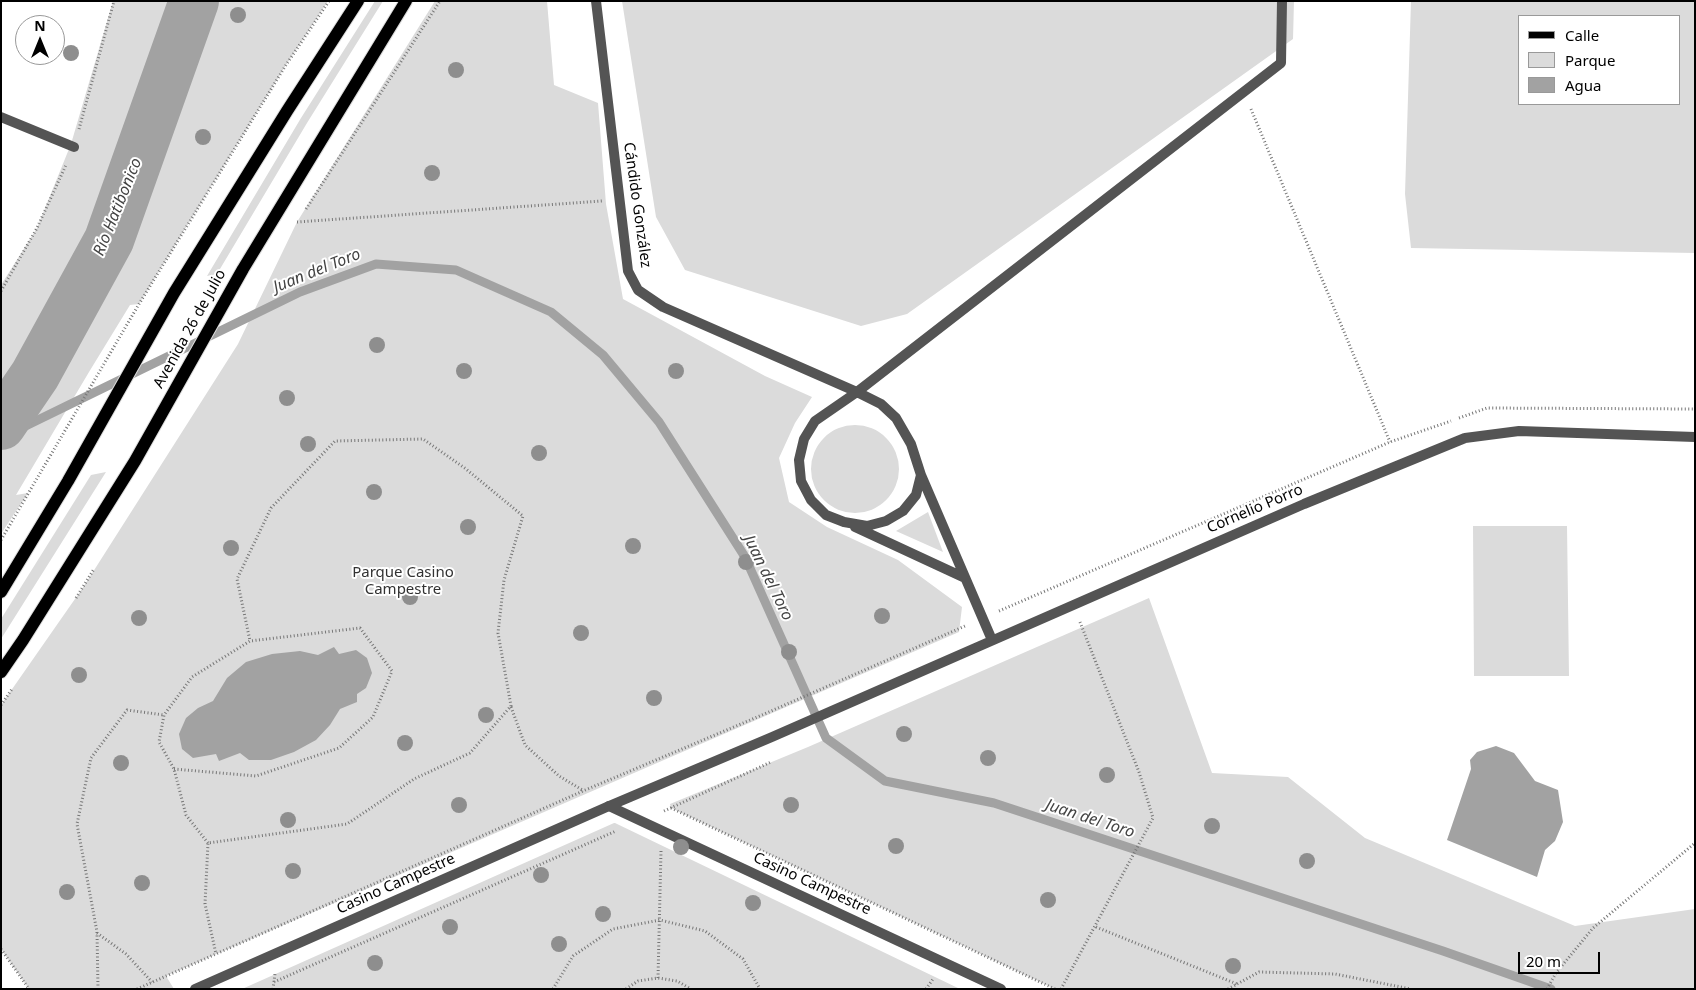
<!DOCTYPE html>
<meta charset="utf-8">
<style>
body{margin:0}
#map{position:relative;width:1696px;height:990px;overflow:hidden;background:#fff;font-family:"Noto Sans",sans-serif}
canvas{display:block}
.frame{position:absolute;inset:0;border:2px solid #000;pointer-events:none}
.legend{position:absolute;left:1518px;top:15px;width:162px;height:90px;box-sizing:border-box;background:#fff;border:1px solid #999;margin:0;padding:6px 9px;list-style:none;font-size:15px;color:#000}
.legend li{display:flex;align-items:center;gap:10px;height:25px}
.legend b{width:25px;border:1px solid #999}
.north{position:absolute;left:15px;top:15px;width:50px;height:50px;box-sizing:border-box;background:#fff;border:1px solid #999;border-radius:50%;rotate:0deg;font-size:14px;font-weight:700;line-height:20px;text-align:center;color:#000}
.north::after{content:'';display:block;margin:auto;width:18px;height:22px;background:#000;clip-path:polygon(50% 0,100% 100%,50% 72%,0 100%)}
.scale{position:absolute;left:1518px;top:952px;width:82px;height:22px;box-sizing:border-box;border:2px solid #000;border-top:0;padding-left:6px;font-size:15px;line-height:18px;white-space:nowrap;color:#000;-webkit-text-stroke:4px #fff;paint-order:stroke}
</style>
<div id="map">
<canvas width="1696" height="990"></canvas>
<div class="frame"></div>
<ul class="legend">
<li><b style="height:6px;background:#000"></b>Calle</li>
<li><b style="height:14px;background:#dbdbdb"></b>Parque</li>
<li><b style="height:14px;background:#a2a2a2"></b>Agua</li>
</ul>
<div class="north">N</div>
<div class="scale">20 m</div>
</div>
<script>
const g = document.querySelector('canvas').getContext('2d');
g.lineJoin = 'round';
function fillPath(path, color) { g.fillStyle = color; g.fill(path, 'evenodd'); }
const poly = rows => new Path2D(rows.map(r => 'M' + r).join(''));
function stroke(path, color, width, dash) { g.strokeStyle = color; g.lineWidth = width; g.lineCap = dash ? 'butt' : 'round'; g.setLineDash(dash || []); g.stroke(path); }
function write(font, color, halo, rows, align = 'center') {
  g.font = font + ' "Noto Sans",sans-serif'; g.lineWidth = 4; g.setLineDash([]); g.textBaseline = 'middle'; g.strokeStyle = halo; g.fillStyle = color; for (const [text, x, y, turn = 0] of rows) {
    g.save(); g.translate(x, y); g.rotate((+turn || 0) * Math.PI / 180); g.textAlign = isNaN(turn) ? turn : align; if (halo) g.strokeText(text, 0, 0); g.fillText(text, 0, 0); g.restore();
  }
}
const green = poly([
 [113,1,328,1,286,65,140,302,139,304,130,305,89,372,16,495,28,493,1,534,1,285,37,228,71,144],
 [375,1,383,1,307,123,217,274,207,276,301,118],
 [435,1,547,1,554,85,598,103,606,204,623,299,765,376,812,397,795,423,779,458,789,502,827,527,898,560,962,607,959,632,166,976,174,989,29,989,1,949,1,705,84,586,238,344,297,222],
 [622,1,1294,1,1293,39,907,314,861,326,685,270,656,217],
 [1411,1,1695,1,1695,253,1411,248,1405,194],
 [1520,16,1680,16,1680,104,1520,104],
 '811 469a44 44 0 1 1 88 0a44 44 0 1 1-88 0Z',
 [106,472,1,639,1,619,91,475],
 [928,512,943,552,896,531],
 [1473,526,1567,526,1569,676,1474,676],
 [1149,598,1212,773,1288,777,1365,838,1575,926,1695,909,1695,989,1055,989,671,808,670,804,808,747],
 [615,823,960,989,242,989,614,823]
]);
const water = poly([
 [334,647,339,654,356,650,367,658,372,673,366,688,357,694,357,702,340,709,330,725,316,740,294,752,271,760,249,760,240,753,219,761,216,754,193,758,182,749,179,734,186,718,198,708,213,701,227,678,246,662,272,654,300,651,318,655],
 [1496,746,1514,753,1535,781,1558,790,1563,822,1555,841,1545,850,1537,877,1447,840,1471,769,1470,760,1477,752]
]);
const stream = poly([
 [1,438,300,292,376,264,456,270,551,312,603,355,659,422,745,557,826,738,885,781,994,803,1443,951,1551,989]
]);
const river = poly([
 [1,425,35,375,109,240,194,1]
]);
const path = poly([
 [1251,109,1390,442],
 [79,129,114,1],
 [306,209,440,1],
 [297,222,602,201],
 [1,291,37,228,66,165],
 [1459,418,1487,408,1695,409],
 [1,540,139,304,286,65,329,1],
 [76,598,94,569],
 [999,611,1390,442,1451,421],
 [1,705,12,689],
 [511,707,525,745,559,776,584,791],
 [174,769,256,776,339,748,373,717,392,671,360,628,250,641],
 [671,808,1055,989],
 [664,811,771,762],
 [208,843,186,815,174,769,159,742,164,715,192,677,250,641,237,579,271,508,335,441,423,439,466,469,523,516,504,580,498,633,511,706,470,753,414,779,347,824,208,843,205,904,216,954],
 [1096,927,1237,984],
 [97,933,126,954,152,982],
 [1,949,29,989],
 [658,978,661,851],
 [274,982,616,831],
 [98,989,97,932,77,824,91,758,127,710,164,715],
 [137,989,583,791,762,715,965,626],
 [273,989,275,974],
 [553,989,573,956,613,929,660,920,705,931,743,959,760,989],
 [626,989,638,981,658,978,677,981,691,989],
 [926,989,933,979],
 [1061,989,1153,818,1139,772,1080,622],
 [1228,989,1259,972,1335,974,1411,989],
 [1547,989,1556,973,1593,928,1695,843]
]);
const service = poly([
 [857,392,1281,63,1282,1]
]);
const pedestrian = poly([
 [195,989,609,806]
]);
const minor = poly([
 [596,1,628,271,638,290,663,307,857,392,881,404,896,418,911,444,921,475,992,640],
 [1,117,74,147],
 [857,392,815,421,804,439,799,460,801,481,811,500,826,515,844,522,867,526,886,521,903,511,916,495,921,475],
 [855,527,965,578],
 [609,806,772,737,1304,504,1465,438,1519,431,1695,437],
 [609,806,1001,989]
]);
const primary = poly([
 [1,592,68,481,174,293,287,111,358,1],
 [1,672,23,640,135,461,243,269,406,1]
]);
const trees = [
 [238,15],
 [71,53],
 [456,70],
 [203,137],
 [432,173],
 [377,345],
 [464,371],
 [676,371],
 [287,398],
 [308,444],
 [539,453],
 [374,492],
 [468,527],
 [633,546],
 [231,548],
 [746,562],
 [410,597],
 [882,616],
 [139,618],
 [581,633],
 [789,652],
 [79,675],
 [654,698],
 [486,715],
 [904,734],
 [405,743],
 [988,758],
 [121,763],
 [1107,775],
 [459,805],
 [791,805],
 [288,820],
 [1212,826],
 [896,846],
 [681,847],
 [1307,861],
 [293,871],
 [541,875],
 [142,883],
 [67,892],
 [1048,900],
 [753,903],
 [603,914],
 [450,927],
 [559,944],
 [375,963],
 [1233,966]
];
const streetNames = [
 ["Cándido González",637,205,82],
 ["Avenida 26 de Julio",190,329,-61],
 ["Cornelio Porro",1255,509,-23],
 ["Casino Campestre",396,884,-24],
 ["Casino Campestre",812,884,25]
];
const parkNames = [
 ["Parque Casino",403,573],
 ["Campestre",403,590]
];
const waterNames = [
 ["Río Hatibonico",118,207,-68],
 ["Juan del Toro",317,271,-22],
 ["Juan del Toro",768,578,64],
 ["Juan del Toro",1090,819,18]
];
fillPath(green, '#dbdbdb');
fillPath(water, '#a2a2a2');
stroke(stream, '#a2a2a2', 9);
stroke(river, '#a2a2a2', 50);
stroke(primary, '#dbdbdb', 14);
stroke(path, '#767676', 3, [1, 2.5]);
stroke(service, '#545454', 10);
stroke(pedestrian, '#545454', 10);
stroke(minor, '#545454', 10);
stroke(primary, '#000', 12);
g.fillStyle = '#8e8e8e';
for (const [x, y] of trees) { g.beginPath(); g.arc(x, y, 8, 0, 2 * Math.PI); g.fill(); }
write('15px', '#000', '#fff', streetNames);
write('15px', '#323232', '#fff', parkNames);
write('italic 16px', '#434343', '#fff', waterNames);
</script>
